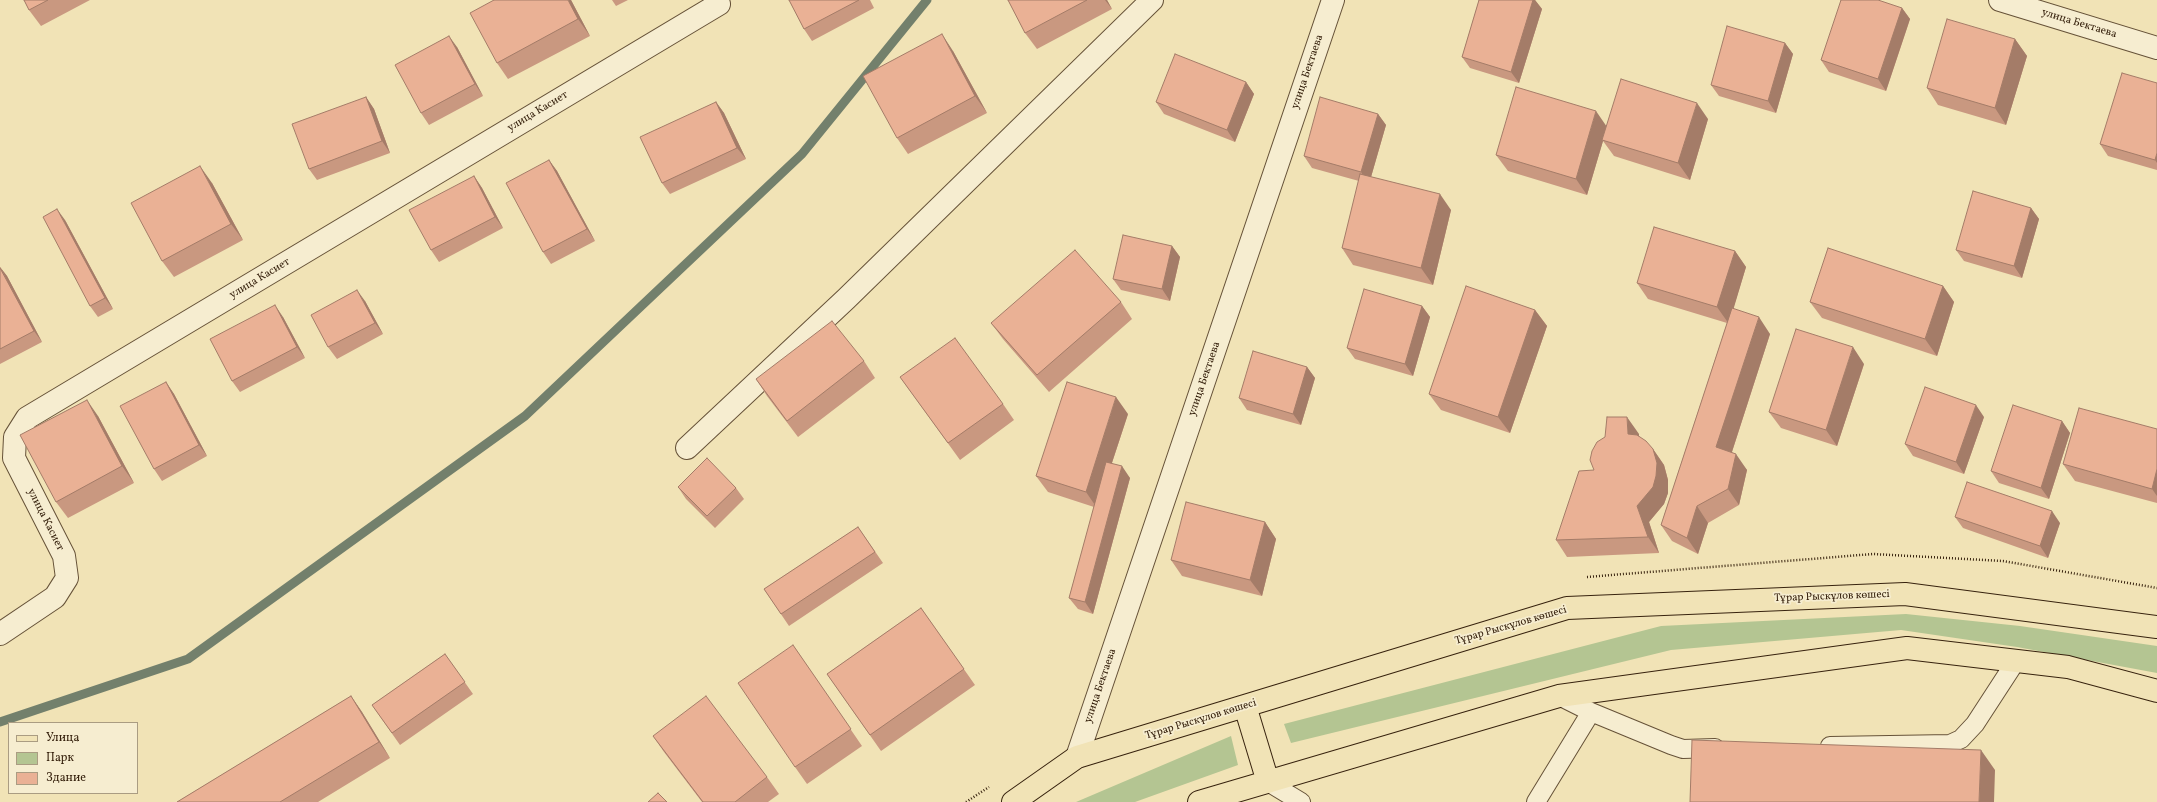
<!DOCTYPE html>
<meta charset="utf-8">
<style>
body{margin:0}
#map{position:relative;width:2157px;height:802px;overflow:hidden;background:#f1e3b6;font-family:Vollkorn,serif}
canvas{display:block}
.legend{position:absolute;left:8px;top:722px;width:130px;height:72px;box-sizing:border-box;background:#f6edd0;border:1px solid #aa9c82;margin:0;padding:5px 7px;list-style:none;font-size:12px;color:#37220e}
.legend li{display:flex;align-items:center;gap:8px;height:20px}
.legend b{width:20px;border:1px solid #aa9c82}
</style>
<div id="map">
<canvas width="2157" height="802"></canvas>
<ul class="legend">
<li><b style="height:5px;background:#f1e3b6"></b>Улица</li>
<li><b style="height:11px;background:#b4c592"></b>Парк</li>
<li><b style="height:11px;background:#eab195"></b>Здание</li>
</ul>
</div>
<script>
const g = document.querySelector('canvas').getContext('2d');
g.lineJoin = 'round';
function fillPath(path, color) { g.fillStyle = color; g.fill(path, 'evenodd'); }
const poly = rows => new Path2D(rows.map(r => 'M' + r).join(''));
function stroke(path, color, width, dash) { g.strokeStyle = color; g.lineWidth = width; g.lineCap = dash ? 'butt' : 'round'; g.setLineDash(dash || []); g.stroke(path); }
function write(font, color, halo, rows, align = 'center') {
  g.font = font + ' Vollkorn,serif'; g.lineWidth = 3.5; g.setLineDash([]); g.textBaseline = 'middle'; g.strokeStyle = halo; g.fillStyle = color; for (const [text, x, y, turn = 0] of rows) {
    g.save(); g.translate(x, y); g.rotate((+turn || 0) * Math.PI / 180); g.textAlign = isNaN(turn) ? turn : align; if (halo) g.strokeText(text, 0, 0); g.fillText(text, 0, 0); g.restore();
  }
}
const green = poly([
 [1906,614,2020,626,2157,646,2157,673,2017,647,1901,630,1671,650,1291,743,1284,724,1661,626],
 [1231,736,1238,765,1135,802,1076,802]
]);
const stream = poly([
 [0,722,188,659,525,416,802,154,927,0]
]);
const path = poly([
 [1587,577,1873,554,2003,561,2157,588],
 [966,802,989,787]
]);
const service = poly([
 [1559,696,1591,712,1671,745,1683,749,1715,748],
 [1830,746,1950,744,1961,739,1975,724,2016,661],
 [1268,782,1301,802],
 [1536,802,1591,712]
]);
const minor = poly([
 [2000,0,2157,48],
 [687,448,846,299,1152,0],
 [0,634,55,597,67,578,64,556,14,458,15,437,27,418,719,4],
 [1077,757,1333,0]
]);
const primary = poly([
 [1245,706,1268,782],
 [1013,802,1077,757,1567,608,1905,594,2157,627],
 [1199,802,1559,696,1907,648,2068,667,2157,691]
]);
const wall = poly([
 [24,0,90,0,41,26,29,10],
 [571,0,590,36,508,79,497,63],
 [612,0,628,0,616,6],
 [789,0,870,0,874,8,812,41,804,29],
 [1008,0,1107,0,1112,9,1037,49,1025,33],
 [1479,0,1535,0,1542,9,1519,83,1470,68,1462,57],
 [1902,8,1910,19,1886,91,1829,72,1821,60],
 [2015,39,2027,56,2006,125,1938,105,1927,88],
 [1785,43,1793,54,1776,113,1719,96,1711,85],
 [457,47,483,96,429,125,421,113],
 [953,51,987,113,908,154,897,138],
 [1246,82,1254,94,1235,142,1164,114,1156,102],
 [2157,83,2157,170,2108,156,2100,144],
 [366,97,374,109,390,153,317,180,309,169],
 [716,102,724,113,746,159,670,194,662,183],
 [1378,114,1386,125,1371,177,1451,210,1433,285,1353,265,1342,248,1359,181,1312,168,1304,156],
 [1708,119,1690,180,1614,156,1603,141,1587,195,1508,171,1496,155,1607,126],
 [549,160,557,171,595,241,551,264,543,252],
 [474,176,482,188,503,228,439,262,431,250],
 [212,183,243,240,174,277,162,261],
 [2031,208,2039,219,2022,278,1964,261,1956,250],
 [65,220,113,309,98,317,90,306],
 [1172,246,1180,257,1170,301,1121,290,1113,279],
 [1735,251,1746,267,1733,309,1770,334,1732,452,1747,470,1739,505,1708,523,1698,554,1672,541,1661,525,1727,323,1648,299,1637,283],
 [0,267,7,276,42,342,0,364],
 [1943,286,1954,302,1937,356,1822,318,1810,302],
 [365,301,383,334,337,359,328,347],
 [1121,302,1132,319,1049,392,1003,339,991,323],
 [1422,306,1430,317,1413,376,1355,359,1347,348],
 [1535,310,1547,326,1510,433,1441,410,1429,394],
 [283,317,305,358,240,392,232,381],
 [864,361,875,378,798,437,767,396,756,379],
 [1864,364,1837,446,1781,428,1769,412],
 [1307,367,1315,378,1301,425,1247,410,1239,398],
 [900,377,1003,404,1014,420,960,460],
 [166,382,174,394,207,456,162,481,154,469],
 [1128,414,1112,463,1130,478,1093,614,1078,609,1069,598,1094,507,1048,492,1036,476],
 [98,416,134,483,68,518,56,502],
 [1984,417,1964,474,1913,456,1905,444],
 [2062,421,2070,433,2049,499,1999,483,1991,471],
 [2157,429,2157,503,2075,481,2063,464],
 [1639,434,1639,436,1653,449,1664,465,1668,480,1668,493,1664,504,1649,522,1659,553,1567,557,1556,540,1594,470],
 [678,487,736,488,744,499,715,528,686,499],
 [1955,517,2060,523,2048,558,1963,528],
 [1265,522,1276,539,1262,596,1182,576,1171,560],
 [858,527,883,563,789,626,764,589],
 [921,608,975,685,881,751,827,674],
 [793,645,862,746,807,784,795,767],
 [445,654,473,694,400,745,372,705],
 [351,696,362,712,390,758,318,802,177,802],
 [653,736,767,777,779,794,768,802,702,802,664,752]
]);
const shadedWall = poly([
 [568,0,571,0,590,36,578,19],
 [1105,0,1107,0,1112,9],
 [1533,0,1535,0,1542,9,1519,83,1511,72],
 [1902,8,1910,19,1886,91,1878,79],
 [942,34,953,51,987,113,975,96],
 [449,36,457,47,483,96,475,84],
 [2015,39,2027,56,2006,125,1995,108],
 [1785,43,1793,54,1776,113,1768,101],
 [1246,82,1254,94,1235,142,1227,130],
 [366,97,374,109,390,153,382,141],
 [716,102,724,113,746,159,737,148],
 [1697,103,1708,119,1690,180,1678,163],
 [1596,111,1607,127,1602,140,1603,141,1587,195,1576,179],
 [1378,114,1386,125,1369,184,1361,172],
 [2157,153,2157,163,2155,160],
 [549,160,557,171,595,241,587,229],
 [200,166,212,183,243,240,231,224],
 [474,176,482,188,503,228,495,217],
 [1440,194,1451,210,1433,285,1421,268],
 [2031,208,2039,219,2022,278,2014,266],
 [57,209,65,220,113,309,105,298],
 [1172,246,1180,257,1170,301,1162,289],
 [1735,251,1746,267,1729,324,1717,307],
 [0,267,7,276,42,342,34,331],
 [1943,286,1954,302,1937,356,1925,339],
 [357,290,365,301,383,334,375,323],
 [275,305,283,317,305,358,297,347],
 [1422,306,1430,317,1413,376,1405,364],
 [1535,310,1547,326,1510,433,1498,417],
 [1759,317,1770,334,1728,464,1716,447],
 [1853,347,1864,364,1837,446,1826,430],
 [1307,367,1315,378,1301,425,1293,414],
 [166,382,174,394,207,456,199,445],
 [1116,397,1128,414,1097,508,1086,492],
 [87,400,98,416,134,483,122,466],
 [1976,405,1984,417,1964,474,1956,462],
 [1627,417,1639,434,1639,451,1628,434],
 [2062,421,2070,433,2049,499,2041,488],
 [1653,449,1664,465,1668,480,1668,493,1664,504,1649,522,1659,553,1648,537,1637,506],
 [1736,454,1747,470,1739,505,1728,489],
 [1122,466,1130,478,1093,614,1085,602],
 [2157,469,2157,496,2152,489],
 [1697,506,1708,523,1698,554,1687,538],
 [2052,511,2060,523,2048,558,2040,546],
 [1265,522,1276,539,1262,596,1250,580],
 [351,696,362,712,390,758,379,742],
 [1981,750,1995,770,1994,802,1979,802]
]);
const building = poly([
 [24,0,48,0,29,10,24,0],
 [494,0,568,0,578,19,497,63,470,13,494,0],
 [789,0,859,0,804,29,789,0],
 [1008,0,1087,0,1025,33,1008,0],
 [1479,0,1533,0,1511,72,1462,57,1479,0],
 [1841,0,1878,0,1902,8,1878,79,1821,60,1841,0],
 [1947,19,2015,39,1995,108,1927,88,1947,19],
 [1727,26,1785,43,1768,101,1711,85,1727,26],
 [942,34,975,96,897,138,863,76,942,34],
 [449,36,475,84,421,113,395,65,449,36],
 [1175,54,1246,82,1227,130,1156,102,1175,54],
 [2122,73,2157,83,2157,153,2155,160,2100,144,2122,73],
 [1621,79,1697,103,1678,163,1602,140,1621,79],
 [1516,87,1596,111,1576,179,1496,155,1516,87],
 [366,97,382,141,309,169,292,124,366,97],
 [1320,97,1378,114,1361,172,1304,156,1320,97],
 [716,102,737,148,662,183,640,137,716,102],
 [549,160,587,229,543,252,506,183,549,160],
 [200,166,231,224,162,261,131,203,200,166],
 [1360,174,1440,194,1421,268,1342,248,1360,174],
 [474,176,495,217,431,250,409,210,474,176],
 [1973,191,2031,208,2014,266,1956,250,1973,191],
 [57,209,105,298,90,306,43,217,57,209],
 [1654,227,1735,251,1717,307,1637,283,1654,227],
 [1123,235,1172,246,1162,289,1113,279,1123,235],
 [1828,248,1943,286,1925,339,1810,302,1828,248],
 [1075,250,1121,302,1037,375,991,323,1075,250],
 [0,268,34,331,0,349,0,268],
 [1466,286,1535,310,1498,417,1429,394,1466,286],
 [1364,289,1422,306,1405,364,1347,348,1364,289],
 [357,290,375,323,328,347,311,315,357,290],
 [275,305,297,347,232,381,210,339,275,305],
 [1732,308,1759,317,1716,447,1736,454,1728,489,1697,506,1687,538,1661,525,1732,308],
 [832,321,864,361,787,421,756,379,832,321],
 [1796,329,1853,347,1826,430,1769,412,1796,329],
 [955,338,1003,404,948,443,900,377,955,338],
 [1253,351,1307,367,1293,414,1239,398,1253,351],
 [166,382,199,445,154,469,120,406,166,382],
 [1067,382,1116,397,1086,492,1036,476,1067,382],
 [1925,387,1976,405,1956,462,1905,444,1925,387],
 [87,400,122,466,56,502,20,435,87,400],
 [2013,405,2062,421,2041,488,1991,471,2013,405],
 [2079,408,2157,429,2157,469,2152,489,2063,464,2079,408],
 [1607,417,1627,417,1628,434,1637,435,1646,441,1653,449,1657,463,1656,476,1653,487,1637,506,1648,537,1556,540,1579,471,1594,470,1590,460,1592,451,1597,442,1605,437,1607,417],
 [707,458,736,488,707,516,678,487,707,458],
 [1106,462,1122,466,1085,602,1069,598,1106,462],
 [1967,482,2052,511,2040,546,1955,517,1967,482],
 [1186,502,1265,522,1250,580,1171,560,1186,502],
 [858,527,875,552,781,614,764,589,858,527],
 [921,608,964,669,870,735,827,674,921,608],
 [793,645,851,729,795,767,738,683,793,645],
 [445,654,465,682,392,733,372,705,445,654],
 [351,696,379,742,280,802,177,802,351,696],
 [706,696,767,777,735,802,703,802,653,736,706,696],
 [1692,740,1981,750,1979,802,1690,802,1692,740],
 [658,793,667,802,648,802,658,793]
]);
const streetNames = [
 ["улица Бектаева",2079,24,17],
 ["улица Бектаева",1308,72,-71],
 ["улица Касиет",538,112,-31],
 ["улица Касиет",260,279,-31],
 ["улица Бектаева",1205,379,-71],
 ["улица Касиет",45,520,63],
 ["Тұрар Рыскұлов көшесі",1832,597,-2],
 ["Тұрар Рыскұлов көшесі",1511,626,-16],
 ["улица Бектаева",1101,686,-71],
 ["Тұрар Рыскұлов көшесі",1201,720,-17]
];
fillPath(green, '#b4c592');
stroke(stream, '#73806c', 9);
stroke(service, '#665238', 20);
stroke(minor, '#665238', 24);
stroke(primary, '#37220e', 24);
stroke(path, '#37220e', 2.5, [1, 2]);
stroke(service, '#f6edd0', 18);
stroke(minor, '#f6edd0', 22);
stroke(primary, '#f1e3b6', 22);
fillPath(wall, '#c99880');
fillPath(shadedWall, '#a47c68');
fillPath(building, '#eab195');
stroke(building, '#a47c68', 1);
write('11px', '#37220e', '#f6edd0', streetNames);
</script>
